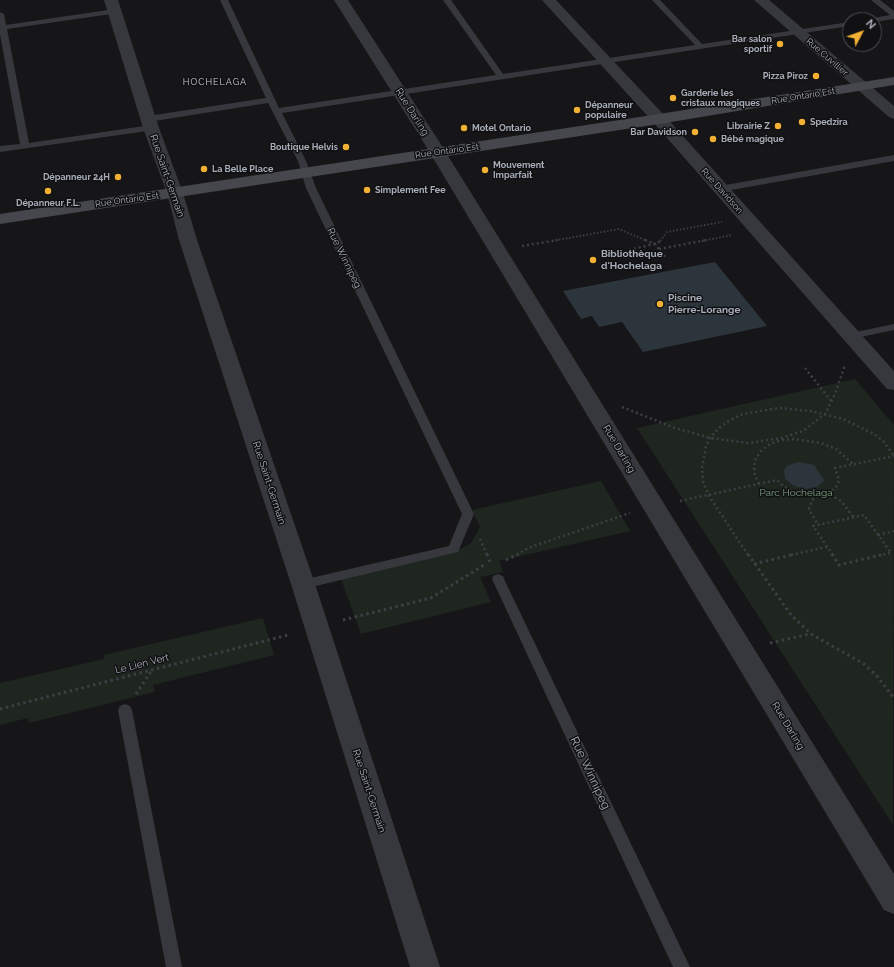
<!DOCTYPE html>
<meta charset="utf-8">
<style>
body{margin:0}
#map{position:relative;width:894px;height:967px;overflow:hidden;background:#161618;font-family:Raleway,sans-serif}
canvas{display:block}
.north{position:absolute;left:842px;top:12px;width:40px;height:40px;box-sizing:border-box;background:#111113;border:1px solid #4d4f55;border-radius:50%;rotate:49deg;font-size:11px;font-weight:700;line-height:16px;text-align:center;color:#a8adb8}
.north::after{content:'';display:block;margin:auto;width:14px;height:18px;background:#f2b134;clip-path:polygon(50% 0,100% 100%,50% 72%,0 100%)}
</style>
<div id="map">
<canvas width="894" height="967"></canvas>
<div class="north">N</div>
</div>
<script>
const g = document.querySelector('canvas').getContext('2d');
g.lineJoin = 'round';
function fillPath(path, color) { g.fillStyle = color; g.fill(path, 'evenodd'); }
const poly = rows => new Path2D(rows.map(r => 'M' + r).join(''));
function stroke(path, color, width, dash) { g.strokeStyle = color; g.lineWidth = width; g.lineCap = dash ? 'butt' : 'round'; g.setLineDash(dash || []); g.stroke(path); }
function write(font, color, halo, rows, align = 'center') {
  g.font = font + ' Raleway,sans-serif'; g.lineWidth = 3; g.setLineDash([]); g.textBaseline = 'middle'; g.strokeStyle = halo; g.fillStyle = color; for (const [text, x, y, turn = 0] of rows) {
    g.save(); g.translate(x, y); g.rotate((+turn || 0) * Math.PI / 180); g.textAlign = isNaN(turn) ? turn : align; if (halo) g.strokeText(text, 0, 0); g.fillText(text, 0, 0); g.restore();
  }
}
const green = poly([
 [855,379,894,425,893,825,637,428],
 [601,481,630,531,499,561,503,572,480,577,491,602,361,634,341,579,453,553,471,543,480,527,472,510],
 [263,618,274,655,153,685,155,692,29,723,28,718,0,725,0,683,104,659,104,655]
]);
const water = poly([
 [715,262,767,326,643,352,622,322,599,327,592,316,581,319,563,291],
 [798,462,814,465,824,480,823,482,817,487,806,489,794,486,789,482,785,478,784,470,787,466]
]);
const pathFar2 = poly([
 [552,241,619,229,647,241],
 [660,241,667,232,722,222],
 [702,241,732,235]
]);
const pathFar1 = poly([
 [645,240,655,244,666,258],
 [522,246,558,240],
 [659,249,707,240],
 [629,250,658,243,661,240],
 [805,368,832,402],
 [622,407,675,428,710,438,749,443,781,438,803,431,825,414,835,394,845,365],
 [759,484,755,476,754,466,756,458,762,450,770,444,781,440,794,439,821,443,836,449,853,464],
 [825,495,836,498,842,502,854,518],
 [818,496,812,500,809,509,818,525],
 [680,501,777,480,783,486,796,493,811,496,821,495,829,493,837,486,839,480,835,468,894,456],
 [878,535,894,531],
 [480,539,487,555],
 [517,555,528,548,630,513],
 [748,555,709,496,703,481,702,468,706,446,710,438,719,428,730,420,743,414,779,408,811,411,843,419,874,434,883,441,894,456],
 [791,555,827,547],
 [833,555,813,526,864,515,891,553,881,555]
]);
const path = poly([
 [487,554,490,562],
 [748,554,791,615,811,634,864,664,877,676,894,698],
 [832,554,839,565,885,554],
 [506,560,518,554],
 [754,564,795,554],
 [343,620,431,598,484,565],
 [770,643,810,634],
 [136,694,152,670],
 [0,709,288,635]
]);
const service = poly([
 [220,0,228,0,279,108,496,75,443,0,451,0,503,74,695,45,652,0,660,0,702,44,850,22,850,26,282,113,306,161,316,188,474,514,458,552,303,589,298,587,297,584,298,581,449,546,462,514,306,188,298,161,268,103,148,122,144,119,148,116,266,98,220,0],
 [871,0,880,0,894,11,894,19,874,22,874,20,870,20,874,18,890,15,871,0],
 [115,9,118,9,118,13,7,29,29,143,151,125,154,126,155,128,154,130,0,152,0,146,20,144,0,34,0,12,4,14,6,25,115,9],
 [894,155,894,161,720,192,715,189,720,186,894,155],
 [894,324,894,330,851,339,846,336,851,333,894,324],
 [498,574,503,576,504,579,690,967,673,967,492,579,493,576,498,574],
 [125,704,130,706,132,710,182,967,166,967,118,710,120,706,125,704]
]);
const minor = poly([
 [104,0,118,0,159,128,183,193,197,240,315,584,440,967,410,967,291,584,179,240,167,193,143,128,104,0],
 [334,0,348,0,440,143,894,874,894,914,884,910,424,143,334,0],
 [542,0,556,0,665,116,894,371,894,390,887,389,653,122,542,0],
 [754,0,769,0,894,106,894,119,889,117,754,0]
]);
const secondary = poly([
 [894,77,894,85,659,124,0,224,0,214,659,114,894,77]
]);
const markers = [
 [780,44,4,"#f2b134"],
 [816,76,4,"#f2b134"],
 [673,98,4,"#f2b134"],
 [577,110,4,"#f2b134"],
 [802,122,4,"#f2b134"],
 [778,126,4,"#f2b134"],
 [464,128,4,"#f2b134"],
 [695,132,4,"#f2b134"],
 [713,139,4,"#f2b134"],
 [346,147,4,"#f2b134"],
 [204,169,4,"#f2b134"],
 [485,170,4,"#f2b134"],
 [118,177,4,"#f2b134"],
 [367,190,4,"#f2b134"],
 [48,191,4,"#f2b134"],
 [593,260,4,"#f2b134"],
 [660,304,4,"#f2b134"]
];
const farPoinames = [
 ["Bar salon",772,39,"right"],
 ["sportif",772,49,"right"],
 ["Pizza Piroz",808,76,"right"],
 ["Garderie les",681,93],
 ["cristaux magiques",681,103],
 ["Dépanneur",585,105],
 ["populaire",585,115],
 ["Spedzira",810,122],
 ["Librairie Z",770,126,"right"],
 ["Motel Ontario",472,128],
 ["Bar Davidson",687,132,"right"],
 ["Bébé magique",721,139],
 ["Boutique Helvis",338,147,"right"],
 ["Mouvement",493,165],
 ["Imparfait",493,175],
 ["La Belle Place",212,169],
 ["Dépanneur 24H",110,177,"right"],
 ["Simplement Fee",375,190],
 ["Dépanneur F.L.",48,203,"center"]
];
const farStreetnames = [
 ["Rue Cuvillier",827,57,41],
 ["Rue Ontario Est",803,96,-9],
 ["Rue Ontario Est",447,151,-8],
 ["Rue Davidson",722,191,48],
 ["Rue Ontario Est",127,200,-8]
];
const farNeighbourhoodnames = [
 ["HOCHELAGA",215,82]
];
const streetNames = [
 ["Rue Darling",412,112,58],
 ["Rue Saint-Germain",167,176,71],
 ["Rue Winnipeg",344,258,64],
 ["Rue Darling",619,449,59],
 ["Rue Saint-Germain",269,483,72],
 ["Le Lien Vert",142,664,-14],
 ["Rue Darling",788,726,59],
 ["Rue Saint-Germain",369,791,72]
];
const poiNames = [
 ["Bibliothèque",601,254],
 ["d'Hochelaga",601,266],
 ["Piscine",668,298],
 ["Pierre-Lorange",668,310]
];
const parkNames = [
 ["Parc Hochelaga",796,493]
];
const nearStreetnames = [
 ["Rue Winnipeg",590,773,65]
];
fillPath(green, '#1e261f');
fillPath(water, '#2c353c');
stroke(pathFar2, '#3d3f44', 2, [1.5, 2]);
stroke(pathFar1, '#3d3f44', 2.5, [2, 3]);
stroke(path, '#3d3f44', 3, [2.5, 3.5]);
fillPath(service, '#37383d');
fillPath(minor, '#37383d');
fillPath(secondary, '#45474d');
for (const [x, y, r, color] of markers) { const dot = new Path2D(); dot.arc(x, y, r, 0, 2 * Math.PI); g.fillStyle = color; g.fill(dot); stroke(dot, '#111113', 1.5); }
write('bold 9px', '#a8adb8', '#111113', farPoinames, 'left');
write('9px', '#a8adb8', '#111113', farStreetnames);
g.letterSpacing = '1px';
write('9px', '#c9ccd4', '#111113', farNeighbourhoodnames);
g.letterSpacing = '0px';
write('10px', '#a8adb8', '#111113', streetNames);
write('bold 10px', '#a8adb8', '#111113', poiNames, 'left');
write('10px', '#7fa381', '#111113', parkNames);
write('12px', '#a8adb8', '#111113', nearStreetnames);
</script>
